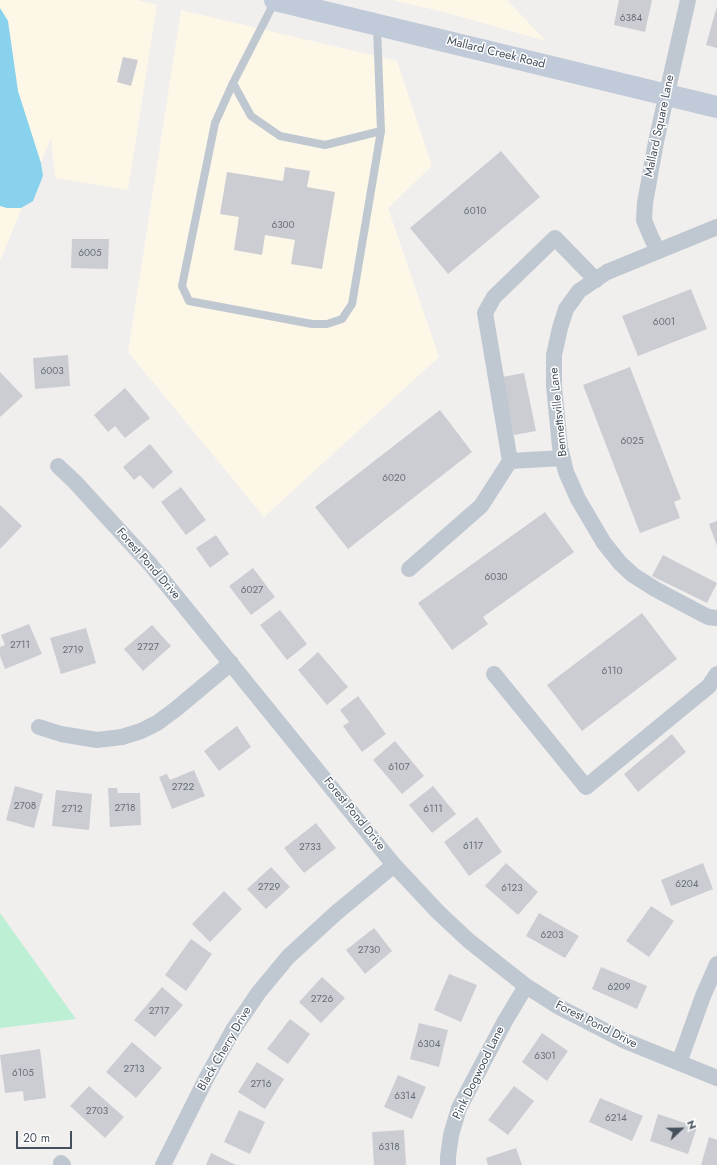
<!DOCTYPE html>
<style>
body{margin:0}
#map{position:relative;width:717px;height:1165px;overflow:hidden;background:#f1eeee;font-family:Jost,sans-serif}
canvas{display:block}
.north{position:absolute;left:661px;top:1109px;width:40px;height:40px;-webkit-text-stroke:3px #fff;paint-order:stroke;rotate:68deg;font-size:11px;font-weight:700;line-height:16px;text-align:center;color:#46505c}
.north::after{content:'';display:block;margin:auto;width:14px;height:18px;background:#46505c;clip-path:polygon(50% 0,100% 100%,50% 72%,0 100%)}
.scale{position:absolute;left:16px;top:1131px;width:56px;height:18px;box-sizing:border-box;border:2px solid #46505c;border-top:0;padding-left:5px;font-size:12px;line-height:14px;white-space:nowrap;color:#46505c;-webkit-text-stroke:3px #fff;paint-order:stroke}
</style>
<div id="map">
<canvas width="717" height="1165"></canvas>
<div class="north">N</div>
<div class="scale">20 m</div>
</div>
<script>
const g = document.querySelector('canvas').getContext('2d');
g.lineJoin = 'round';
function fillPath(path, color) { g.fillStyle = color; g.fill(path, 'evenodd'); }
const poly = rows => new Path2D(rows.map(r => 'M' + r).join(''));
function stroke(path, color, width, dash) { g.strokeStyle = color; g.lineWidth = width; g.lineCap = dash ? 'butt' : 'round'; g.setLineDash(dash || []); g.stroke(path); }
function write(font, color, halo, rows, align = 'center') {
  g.font = font + ' Jost,sans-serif'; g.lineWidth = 3; g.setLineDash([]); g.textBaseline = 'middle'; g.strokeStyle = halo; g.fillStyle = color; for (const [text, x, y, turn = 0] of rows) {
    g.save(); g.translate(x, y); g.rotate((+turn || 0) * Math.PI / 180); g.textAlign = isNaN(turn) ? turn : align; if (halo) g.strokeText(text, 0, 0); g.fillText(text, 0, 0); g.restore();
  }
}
const commercial = poly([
 [0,0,137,0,157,5,128,190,55,178,51,138,0,261],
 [392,0,507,0,546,41,444,12],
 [181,10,397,61,432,166,388,208,439,357,264,517,128,352]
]);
const green = poly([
 [0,913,76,1019,0,1028]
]);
const water = poly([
 [0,8,8,21,18,91,41,163,43,176,33,201,21,208,7,208,0,206]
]);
const building = poly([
 [619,0,652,0,645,32,614,25],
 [717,6,717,48,706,45],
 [123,57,138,60,131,86,117,82],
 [501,151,540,197,448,274,410,228],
 [285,167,310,171,307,187,335,192,322,269,291,264,295,240,265,235,262,255,234,250,239,217,220,214,227,172,283,181],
 [72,239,109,239,108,269,71,268],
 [691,289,707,329,638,356,622,316],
 [68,355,70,386,35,389,33,358],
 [630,367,681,499,674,502,680,518,640,533,583,385],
 [0,372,23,396,0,417],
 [524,373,536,431,514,435,502,377],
 [125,388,150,418,125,438,115,426,108,432,94,415],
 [440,410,472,452,348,549,315,507],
 [150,444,173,472,153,489,140,475,134,480,123,467],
 [181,487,206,520,186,535,161,502],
 [0,505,22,526,0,549],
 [545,512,574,552,483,617,488,624,452,650,418,603],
 [717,521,717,546,709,524],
 [216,535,229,554,210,568,196,548],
 [663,555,717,583,707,603,652,576],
 [253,568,275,597,251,615,229,586],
 [280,610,307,644,287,660,260,625],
 [642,613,677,659,582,731,547,685],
 [29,624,42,654,5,669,0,656,0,647,5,645,1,635],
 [152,625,171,646,143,671,124,649],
 [86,628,96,663,61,674,50,638],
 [318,652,348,687,327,705,298,670],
 [358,696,386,734,362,752,343,726,349,722,340,710],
 [237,726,251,747,219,771,204,751],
 [672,734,686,752,638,792,624,774],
 [395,741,424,776,402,794,373,760],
 [194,770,205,796,172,809,159,777,167,774,170,780],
 [15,786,43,794,34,828,6,820],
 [433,786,456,814,432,833,409,805],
 [108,788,117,788,118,793,140,793,141,825,110,827],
 [56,790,92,794,89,830,52,826],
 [477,817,502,852,469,876,444,842],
 [316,823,336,848,304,873,284,848],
 [506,863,538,892,518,915,485,886],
 [703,863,713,889,671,906,661,880],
 [271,867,290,887,266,909,247,889],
 [224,891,242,909,210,942,192,924],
 [651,906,674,921,649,957,626,941],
 [539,913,579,936,565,958,526,936],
 [374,928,392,951,365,974,346,950],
 [191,939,212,954,186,991,165,975],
 [601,967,647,986,637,1009,592,989],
 [449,974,477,985,461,1022,434,1010],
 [322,977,345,998,321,1023,299,1002],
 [162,987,183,1005,155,1037,134,1020],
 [290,1019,310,1034,288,1064,267,1049],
 [419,1023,448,1030,439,1067,410,1059],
 [542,1033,568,1051,547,1081,522,1062],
 [132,1042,162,1068,136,1098,106,1072],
 [40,1049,46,1098,24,1101,23,1091,5,1093,0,1055],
 [257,1062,284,1079,265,1109,238,1092],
 [398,1075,426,1087,412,1119,384,1107],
 [89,1086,124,1117,105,1138,70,1106],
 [514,1086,534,1101,508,1135,488,1120],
 [600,1098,643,1116,632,1141,589,1122],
 [239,1110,265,1122,250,1154,224,1142],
 [658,1114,697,1127,688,1154,650,1141],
 [404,1130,406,1165,374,1165,372,1132],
 [709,1137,717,1140,717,1165,701,1165],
 [516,1148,522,1165,488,1165,486,1158],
 [211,1153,236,1165,206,1165]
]);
const service = poly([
 [275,1,233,83,215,123,182,286,189,301,312,324,327,324,342,319,352,304,381,131,377,27],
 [233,83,251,116,280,136,325,145,381,131]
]);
const minor = poly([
 [717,227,607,272,579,291,566,309,560,328,554,355,554,386,560,447,566,472,578,499,604,543,620,563,633,575,655,589,708,617,717,618],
 [658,251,651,237,644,220,645,203,656,142,688,0],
 [563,458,510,461,485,313,494,297,555,238,596,280],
 [58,466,75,482,150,564,394,865,438,912,469,941,526,986,559,1007,623,1040,717,1078],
 [409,569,481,506,510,461],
 [494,674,586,787,709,686,717,674],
 [39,727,61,734,97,740,122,737,141,731,157,723,176,709,231,663],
 [679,1063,703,996,717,964],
 [61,1163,63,1165],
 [163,1165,207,1077,233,1030,259,992,288,957,336,913,394,865],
 [448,1165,448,1157,451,1135,459,1108,505,1021,526,986]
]);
const secondary = poly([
 [275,0,717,107]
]);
const numberNames = [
 ["6384",631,19],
 ["6010",475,212],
 ["6300",283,226],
 ["6005",90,254],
 ["6001",664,323],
 ["6003",52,372],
 ["6025",632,442],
 ["6020",394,479],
 ["6030",496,578],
 ["6027",252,591],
 ["2711",20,646],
 ["2727",148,648],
 ["2719",73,651],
 ["6110",612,672],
 ["6107",399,768],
 ["2722",183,788],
 ["2708",25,807],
 ["2718",125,809],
 ["2712",72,810],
 ["6111",433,810],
 ["6117",473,847],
 ["2733",310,848],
 ["6204",687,885],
 ["2729",269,888],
 ["6123",512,889],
 ["6203",552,936],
 ["2730",369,951],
 ["6209",619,988],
 ["2726",322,1000],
 ["2717",159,1012],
 ["6304",429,1045],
 ["6301",545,1057],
 ["2713",134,1070],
 ["6105",23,1074],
 ["2716",261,1085],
 ["6314",405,1097],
 ["2703",97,1112],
 ["6214",616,1119],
 ["6318",389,1148]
];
const streetNames = [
 ["Mallard Creek Road",496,53,14],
 ["Mallard Square Lane",660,126,-78],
 ["Bennettsville Lane",559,412,-96],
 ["Forest Pond Drive",148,564,49],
 ["Forest Pond Drive",354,814,51],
 ["Forest Pond Drive",596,1025,27],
 ["Black Cherry Drive",225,1049,-60],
 ["Pink Dogwood Lane",479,1073,-64]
];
fillPath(commercial, '#fcf7e7');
fillPath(green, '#bcefd3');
fillPath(water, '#88d2ed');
fillPath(building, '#cbcdd3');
stroke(service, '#bfc8d1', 8);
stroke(minor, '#bfc8d1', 16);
stroke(secondary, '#c1cad8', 22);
write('10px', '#676f7a', null, numberNames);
write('12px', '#46505c', '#fff', streetNames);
</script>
